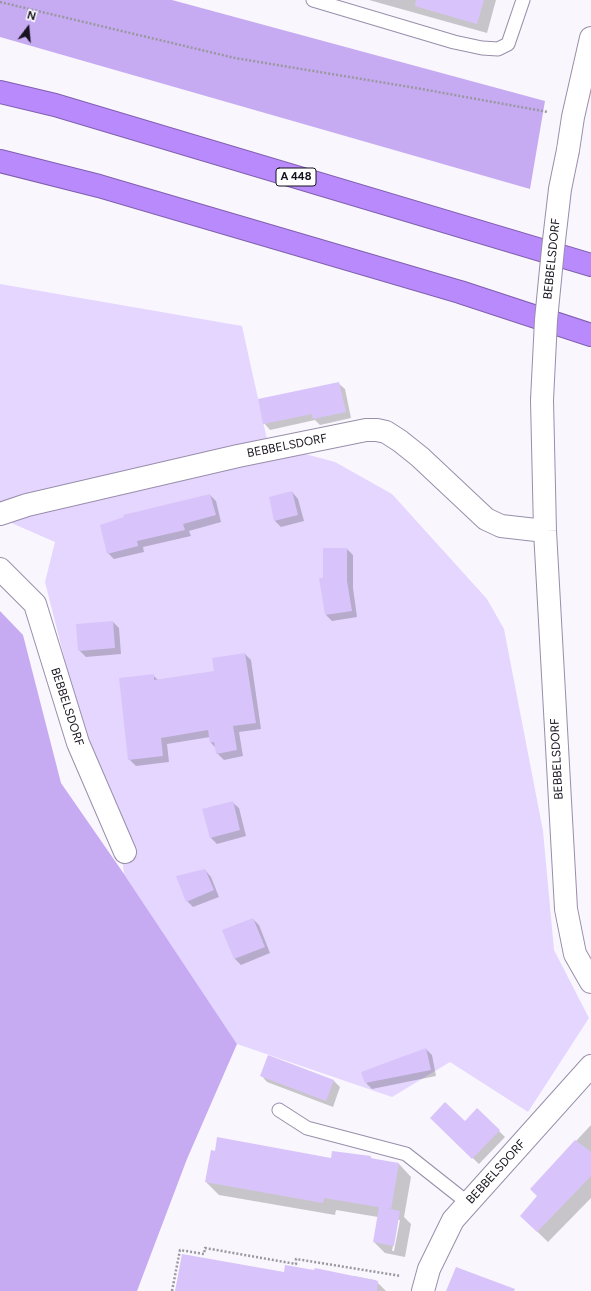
<!DOCTYPE html>
<style>
body{margin:0}
#map{position:relative;width:591px;height:1291px;overflow:hidden;background:#f9f7fd;font-family:Figtree,sans-serif}
canvas{display:block}
.north{position:absolute;left:8px;top:8px;width:40px;height:40px;-webkit-text-stroke:3px #fff;paint-order:stroke;rotate:16deg;font-size:11px;font-weight:700;line-height:16px;text-align:center;color:#17131e}
.north::after{content:'';display:block;margin:auto;width:14px;height:18px;background:#17131e;clip-path:polygon(50% 0,100% 100%,50% 72%,0 100%)}
</style>
<div id="map">
<canvas width="591" height="1291"></canvas>
<div class="north">N</div>
</div>
<script>
const g = document.querySelector('canvas').getContext('2d');
g.lineJoin = 'round';
function fillPath(path, color) { g.fillStyle = color; g.fill(path, 'evenodd'); }
const poly = rows => new Path2D(rows.map(r => 'M' + r).join(''));
function stroke(path, color, width, dash) { g.strokeStyle = color; g.lineWidth = width; g.lineCap = dash ? 'butt' : 'round'; g.setLineDash(dash || []); g.stroke(path); }
function write(font, color, halo, rows, align = 'center') {
  g.font = font + ' Figtree,sans-serif'; g.lineWidth = 4; g.setLineDash([]); g.textBaseline = 'middle'; g.strokeStyle = halo; g.fillStyle = color; for (const [text, x, y, turn = 0] of rows) {
    g.save(); g.translate(x, y); g.rotate((+turn || 0) * Math.PI / 180); g.textAlign = isNaN(turn) ? turn : align; if (halo) g.strokeText(text, 0, 0); g.fillText(text, 0, 0); g.restore();
  }
}
const green = poly([
 [0,284,242,326,268,444,335,462,392,494,487,599,504,629,543,831,554,950,589,1018,528,1112,450,1062,392,1097,237,1044,124,874,117,817,84,736,45,582,55,542,0,518]
]);
const forest = poly([
 [0,0,172,0,545,101,530,189,0,37],
 [0,611,23,635,61,783,124,874,237,1044,187,1159,137,1291,0,1291]
]);
const shadow = poly([
 [369,0,496,0,487,33],
 [338,383,345,389,351,418,320,425,315,420,270,430,264,423],
 [292,492,298,499,304,521,281,527,275,521],
 [210,495,216,501,221,522,189,531,191,536,143,547,144,552,114,559,108,553],
 [324,549,347,549,353,555,353,588,357,617,332,621,326,615],
 [113,622,119,628,121,654,86,657,79,650],
 [245,654,251,660,261,729,239,732,243,756,224,760,217,753,216,748,211,743,210,737,167,744,169,762,136,766,129,759,153,675,158,680,215,672],
 [232,802,239,808,246,836,217,844,211,838],
 [205,870,211,877,219,897,193,907,187,901],
 [253,919,259,925,270,953,241,965,235,959,223,931],
 [426,1049,432,1055,436,1076,372,1089,366,1083],
 [268,1056,334,1081,340,1087,333,1107,267,1082,261,1075],
 [431,1118,465,1122,499,1131,505,1137,479,1164],
 [591,1125,591,1198,548,1242,521,1216,539,1196,531,1189],
 [370,1157,373,1159,399,1164,411,1177,404,1217,411,1224,405,1257,385,1253,374,1242,378,1217,336,1210,335,1215,219,1195,206,1182,332,1159],
 [398,1220,400,1220,394,1251,392,1251],
 [285,1273,354,1277,354,1276,375,1280,386,1291,176,1291]
]);
const building = poly([
 [416,0,484,0,477,24,415,6],
 [339,382,346,412,313,419,312,414,263,424,258,399],
 [292,491,298,515,274,521,269,497],
 [210,494,216,515,183,524,185,530,137,541,138,546,107,554,100,525,124,517,123,515],
 [323,548,347,548,347,581,352,611,325,615,319,578,323,578],
 [113,621,115,648,78,651,76,624],
 [245,653,256,723,233,726,237,750,216,754,214,742,210,743,208,730,161,738,163,756,128,760,119,678,154,674,154,680,214,671,212,658],
 [233,801,240,830,210,838,202,809],
 [205,869,214,890,186,902,176,876],
 [253,918,265,947,234,959,222,930],
 [426,1048,431,1070,365,1083,361,1072],
 [268,1055,334,1080,326,1101,260,1076],
 [445,1102,465,1121,477,1108,500,1130,472,1159,430,1118],
 [217,1137,331,1158,332,1151,371,1156,370,1158,399,1163,391,1209,324,1198,323,1203,205,1182,211,1150,215,1151],
 [575,1140,591,1152,591,1176,537,1232,520,1216,537,1196,530,1189],
 [379,1207,400,1211,394,1246,373,1242],
 [182,1254,284,1272,285,1265,314,1270,315,1268,378,1281,377,1291,175,1291],
 [456,1267,515,1289,514,1291,446,1291]
]);
const path = poly([
 [0,2,235,58,416,88,548,112],
 [172,1291,180,1250,204,1254,205,1248,296,1264,296,1259,401,1276]
]);
const service = poly([
 [313,0,454,42,482,48,498,49,508,44,523,0],
 [279,1110,307,1128,406,1154,468,1203]
]);
const minor = poly([
 [568,150,573,117,591,38],
 [542,400,545,531,566,909,575,954,591,982],
 [0,514,27,505,238,456,366,430,377,430,386,432,400,441,420,457,486,519,501,526,545,531],
 [0,569,35,604,78,743,125,852],
 [423,1291,429,1269,453,1220,591,1066]
]);
const motorway = poly([
 [0,92,55,105,591,265],
 [0,161,99,186,460,292,591,335]
]);
const minorBridge = poly([
 [542,400,546,320,553,249,560,189,568,150]
]);
const shields = [
 [296,177,40]
];
const shieldNames = [
 ["A 448",296,177]
];
const streetNames = [
 ["BEBBELSDORF",552,259,-84],
 ["BEBBELSDORF",287,446,-11],
 ["BEBBELSDORF",67,707,72],
 ["BEBBELSDORF",557,759,-93],
 ["BEBBELSDORF",496,1172,-48]
];
fillPath(green, '#e5d6ff');
fillPath(forest, '#c7abf2');
fillPath(shadow, '#0003');
fillPath(building, '#d8c4fa');
stroke(service, '#998eab', 15);
stroke(minor, '#998eab', 24);
stroke(motorway, '#8060ae', 24);
stroke(path, '#99979f', 2.5, [2, 2]);
stroke(service, '#fff', 13);
stroke(minor, '#fff', 22);
stroke(motorway, '#b98afc', 22);
stroke(minorBridge, '#998eab', 24, []);
stroke(minorBridge, '#fff', 22);
for (const [x, y, w] of shields) { const box = new Path2D(); box.roundRect(x - w / 2, y - 9, w, 18, 3); g.fillStyle = '#fff'; g.fill(box); stroke(box, '#17131e', 1); }
write('bold 11px', '#17131e', null, shieldNames);
write('12px', '#17131e', '#fff', streetNames);
</script>
